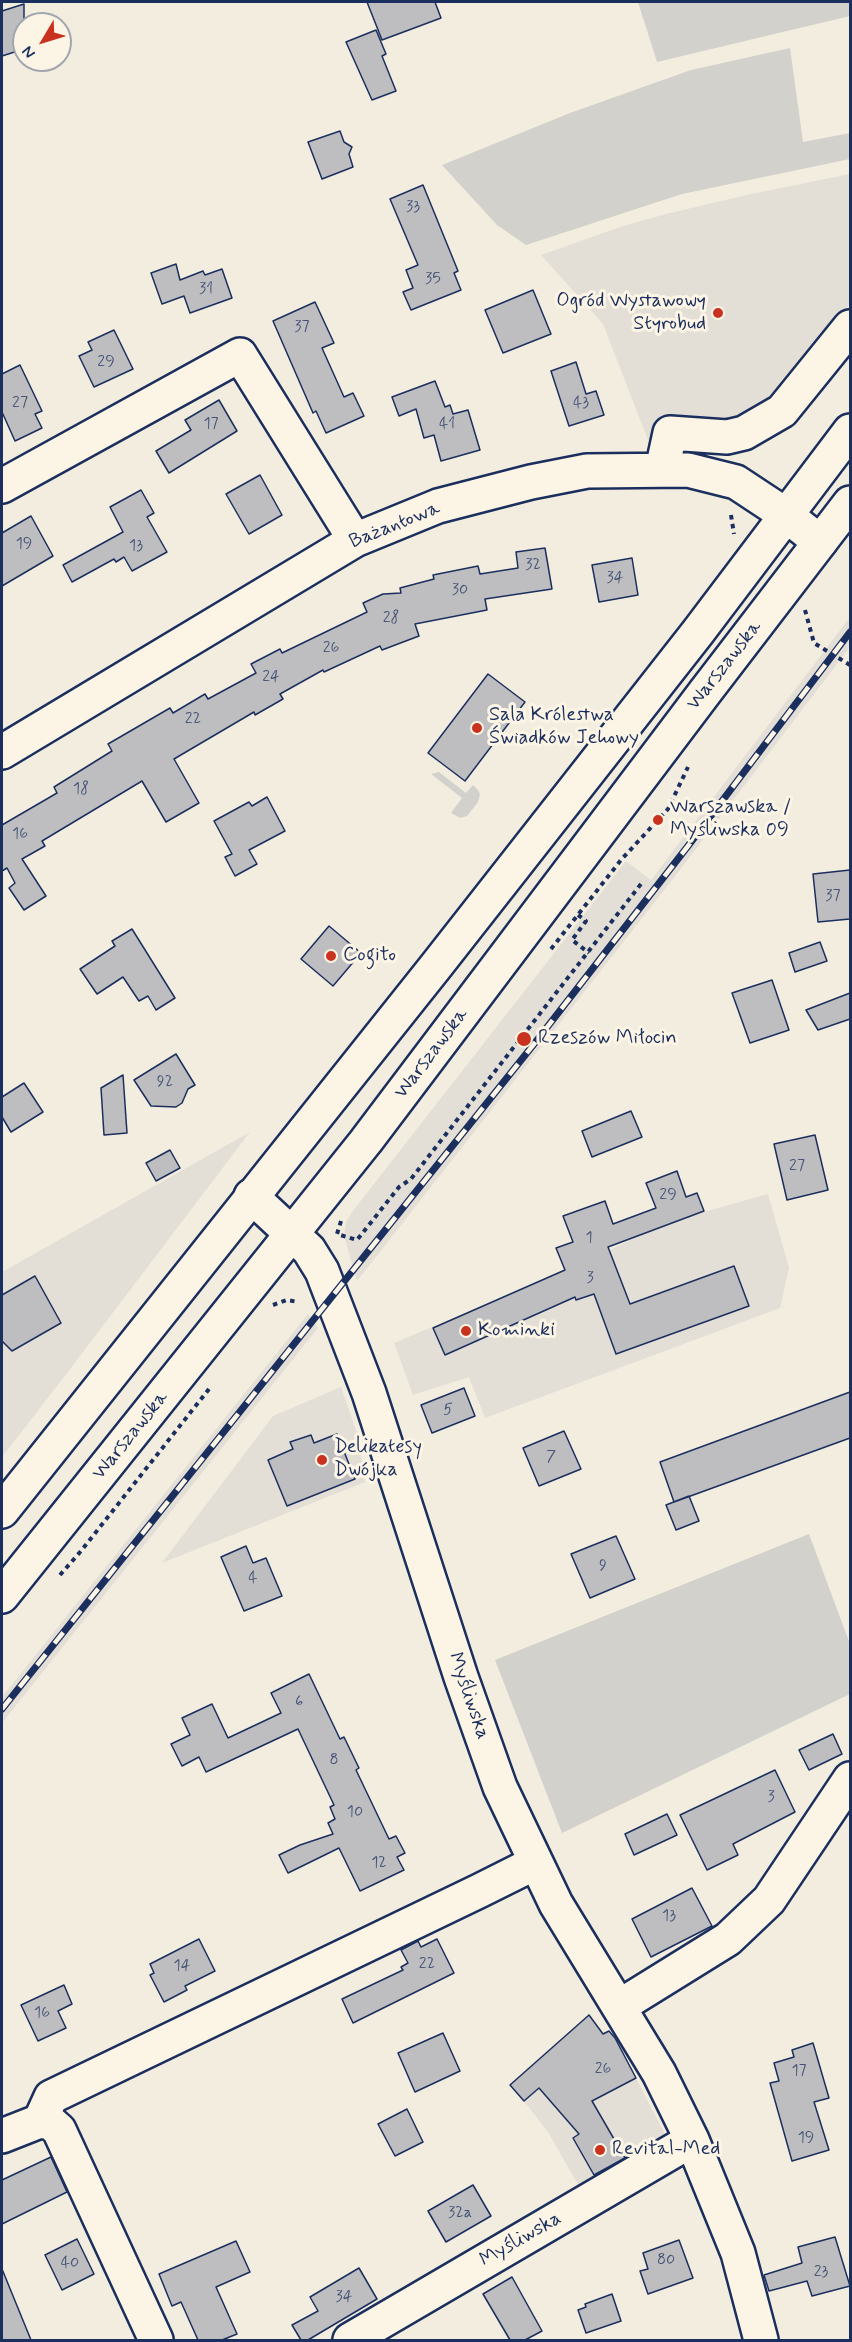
<!DOCTYPE html>
<meta charset="utf-8">
<style>
body{margin:0}
#map{position:relative;width:852px;height:2342px;overflow:hidden;background:#f3ede0;font-family:Mynerve,sans-serif}
canvas{display:block}
.frame{position:absolute;inset:0;border:3px solid #1b2f5e;pointer-events:none}
.north{position:absolute;left:12px;top:12px;width:60px;height:60px;box-sizing:border-box;background:#fcf5e5;border:2px solid #a2a6af;border-radius:50%;rotate:232deg;font-size:16px;font-weight:700;line-height:24px;text-align:center;color:#1b2f5e}
.north::after{content:'';display:block;margin:auto;width:21px;height:27px;background:#c8321e;clip-path:polygon(50% 0,100% 100%,50% 72%,0 100%)}
</style>
<div id="map">
<canvas width="852" height="2342"></canvas>
<div class="frame"></div>
<div class="north">N</div>
</div>
<script>
const g = document.querySelector('canvas').getContext('2d');
g.lineJoin = 'round';
function fillPath(path, color) { g.fillStyle = color; g.fill(path, 'evenodd'); }
const poly = rows => new Path2D(rows.map(r => 'M' + r).join(''));
function stroke(path, color, width, dash) { g.strokeStyle = color; g.lineWidth = width; g.lineCap = dash ? 'butt' : 'round'; g.setLineDash(dash || []); g.stroke(path); }
function write(font, color, halo, rows, align = 'center') {
  g.font = font + ' Mynerve,sans-serif'; g.lineWidth = 6; g.setLineDash([]); g.textBaseline = 'middle'; g.strokeStyle = halo; g.fillStyle = color; for (const [text, x, y, turn = 0] of rows) {
    g.save(); g.translate(x, y); g.rotate((+turn || 0) * Math.PI / 180); g.textAlign = isNaN(turn) ? turn : align; if (halo) g.strokeText(text, 0, 0); g.fillText(text, 0, 0); g.restore();
  }
}
const built = poly([
 [850,174,850,303,769,414,648,440,603,324,541,255,623,226,666,214,751,194],
 [850,617,850,647,676,875,357,1281,344,1236,346,1222,352,1212,626,861,651,880],
 [250,1132,64,1377,2,1457,2,1272],
 [768,1194,789,1268,780,1308,485,1418,469,1377,413,1395,394,1343,590,1261,635,1237,693,1215],
 [308,1314,318,1328,2,1723,2,1697],
 [341,1387,358,1436,365,1482,162,1563,273,1416],
 [615,2038,680,2163,594,2213,548,2132,524,2101,570,2063]
]);
const green = poly([
 [638,2,850,2,850,16,657,62],
 [790,48,803,142,850,133,850,159,682,194,526,245,497,225,442,165,570,113,691,70],
 [439,772,466,793,473,785,478,790,480,794,478,802,467,816,460,818,451,813,462,798,431,774],
 [809,1534,850,1644,850,1694,562,1833,495,1660]
]);
const building = poly([
 [367,2,435,2,441,18,382,40,367,2],
 [24,4,24,49,2,56,2,11,24,4],
 [376,30,386,54,382,56,396,91,372,100,346,42,376,30],
 [340,131,344,142,352,147,349,154,353,167,322,179,308,142,340,131],
 [423,185,458,271,454,273,461,290,411,310,403,292,413,288,406,270,418,265,390,199,423,185],
 [176,264,180,280,203,271,205,275,222,269,232,298,190,313,184,296,162,304,151,273,176,264],
 [533,290,551,334,503,353,485,310,533,290],
 [315,302,334,343,322,348,344,397,353,393,364,416,326,433,316,411,313,413,273,321,315,302],
 [114,330,133,369,94,387,79,356,92,350,88,342,114,330],
 [576,362,586,394,596,391,604,415,569,426,551,371,576,362],
 [20,365,42,411,35,414,42,428,15,441,2,412,2,374,20,365],
 [435,381,445,407,450,405,453,414,468,410,480,450,441,461,434,435,424,438,416,409,399,416,392,397,435,381],
 [219,400,237,431,169,473,156,451,191,430,185,420,219,400],
 [260,475,282,515,249,534,226,494,260,475],
 [141,490,154,513,147,517,167,552,132,571,124,557,116,562,114,559,72,582,63,565,123,532,110,507,141,490],
 [31,516,53,556,2,586,2,533,31,516],
 [545,548,552,589,485,599,487,610,415,624,419,636,382,650,380,646,324,672,323,670,280,694,283,699,255,715,254,712,174,759,199,803,166,822,142,781,42,841,45,846,22,859,46,896,24,910,9,888,15,883,7,868,2,871,2,825,57,793,54,787,112,751,108,744,170,708,173,713,205,694,208,699,256,673,251,664,280,649,282,653,367,612,363,603,383,594,401,593,400,588,434,579,433,575,478,566,480,574,518,568,516,552,545,548],
 [632,558,638,595,599,602,592,565,632,558],
 [488,674,525,702,465,781,428,753,488,674],
 [267,797,285,831,249,850,257,864,235,876,225,857,232,854,214,821,249,802,252,806,267,797],
 [850,870,850,919,818,922,813,874,850,870],
 [329,926,361,953,333,986,301,959,329,926],
 [132,929,175,998,156,1010,148,996,139,1001,123,977,97,994,80,969,115,946,112,941,132,929],
 [820,942,827,961,795,972,789,953,820,942],
 [772,980,789,1030,750,1043,732,993,772,980],
 [850,993,850,1019,818,1030,806,1010,850,993],
 [176,1054,195,1085,188,1089,182,1103,176,1107,151,1106,134,1080,176,1054],
 [123,1075,127,1133,104,1135,101,1088,123,1075],
 [24,1083,43,1112,11,1132,2,1117,2,1097,24,1083],
 [631,1111,642,1137,592,1157,582,1131,631,1111],
 [815,1135,828,1190,787,1200,774,1144,815,1135],
 [170,1150,180,1168,156,1181,146,1163,170,1150],
 [677,1171,686,1197,697,1193,704,1211,608,1247,630,1304,734,1266,749,1306,616,1354,594,1294,576,1300,575,1297,445,1355,433,1328,565,1270,556,1248,573,1242,563,1216,605,1201,613,1224,656,1208,646,1183,677,1171],
 [35,1276,61,1323,12,1351,2,1341,2,1295,35,1276],
 [464,1388,475,1416,432,1433,421,1405,464,1388],
 [850,1392,850,1438,674,1502,660,1462,850,1392],
 [564,1431,581,1469,539,1486,523,1448,564,1431],
 [337,1434,355,1479,287,1506,268,1460,293,1449,290,1442,311,1435,314,1443,337,1434],
 [689,1496,699,1521,676,1530,666,1505,689,1496],
 [616,1536,635,1579,590,1598,571,1554,616,1536],
 [246,1546,253,1563,266,1558,282,1596,244,1611,221,1557,246,1546],
 [309,1674,340,1739,344,1737,359,1768,356,1770,389,1839,396,1836,405,1853,397,1857,404,1870,360,1891,339,1848,288,1873,279,1855,300,1845,333,1834,328,1823,335,1819,330,1807,334,1805,298,1729,206,1772,199,1757,182,1766,171,1744,190,1735,182,1718,212,1704,228,1738,281,1713,271,1693,309,1674],
 [833,1734,842,1754,809,1770,799,1750,833,1734],
 [775,1770,795,1812,733,1844,738,1855,707,1870,680,1815,775,1770],
 [667,1814,677,1835,634,1855,625,1834,667,1814],
 [692,1888,712,1926,651,1957,632,1919,692,1888],
 [199,1939,215,1971,185,1986,187,1990,164,2002,150,1975,154,1973,150,1964,199,1939],
 [437,1939,454,1973,353,2023,342,1999,403,1970,401,1967,408,1963,401,1950,418,1941,421,1947,437,1939],
 [64,1985,72,2004,58,2011,66,2028,38,2041,21,2005,64,1985],
 [589,2015,603,2034,609,2031,615,2038,636,2078,592,2101,625,2158,594,2175,573,2138,579,2134,539,2088,524,2101,510,2085,589,2015],
 [443,2033,460,2071,415,2092,398,2053,443,2033],
 [813,2043,829,2098,814,2102,829,2150,792,2161,770,2083,779,2081,774,2063,794,2057,792,2050,813,2043],
 [407,2109,423,2142,395,2156,378,2124,407,2109],
 [51,2157,67,2192,2,2224,2,2180,51,2157],
 [473,2185,491,2216,446,2242,428,2211,473,2185],
 [835,2237,850,2286,812,2296,807,2281,769,2291,764,2275,802,2263,798,2247,835,2237],
 [77,2239,94,2274,62,2290,45,2255,77,2239],
 [679,2240,693,2278,648,2294,640,2271,648,2269,643,2253,679,2240],
 [236,2241,250,2272,216,2287,237,2334,222,2340,198,2340,181,2302,172,2306,159,2274,236,2241],
 [359,2268,377,2299,308,2340,301,2340,292,2325,318,2311,310,2297,359,2268],
 [2,2269,31,2340,2,2340,2,2269],
 [512,2277,542,2331,525,2340,510,2340,483,2294,512,2277],
 [612,2294,621,2321,586,2333,578,2310,586,2307,585,2304,612,2294]
]);
const path = poly([
 [731,515,734,534],
 [805,610,814,643,850,665],
 [578,915,586,921,572,940,589,953],
 [551,949,621,860,668,809,688,767],
 [341,1221,337,1234,357,1240,399,1187,411,1179,641,884],
 [273,1305,287,1300,298,1302],
 [60,1575,81,1551,209,1389]
]);
const minor = poly([
 [662,470,670,433,727,437,744,433,782,411,850,327],
 [2,486,240,355,355,540],
 [2,752,355,540,438,506,531,482,587,471,688,470,736,482,786,515,820,542],
 [251,1196,309,1250,322,1271,369,1393,461,1677,500,1787,556,1904,659,2073,692,2140,738,2253,761,2340],
 [620,2006,728,1939,769,1900,850,1779],
 [40,2121,51,2097,479,1891,535,1863],
 [2,2136,40,2121,51,2123,59,2130,156,2340],
 [350,2340,692,2140]
]);
const major = poly([
 [2,1511,436,966,698,632,850,431],
 [2,1596,366,1141,705,692,850,503]
]);
const rail = poly([
 [2,1709,534,1044,688,846,850,632]
]);
const markers = [
 [718,313,6,"#c8321e"],
 [477,728,6,"#c8321e"],
 [658,820,6,"#c8321e"],
 [331,956,6,"#c8321e"],
 [524,1039,8,"#c8321e"],
 [466,1331,6,"#c8321e"],
 [322,1460,6,"#c8321e"],
 [600,2150,6,"#c8321e"]
];
const numberNames = [
 ["33",413,208],
 ["35",433,280],
 ["31",206,290],
 ["37",302,328],
 ["29",106,363],
 ["27",20,404],
 ["43",581,404],
 ["17",211,425],
 ["41",447,425],
 ["19",24,545],
 ["13",136,547],
 ["32",533,566],
 ["34",615,579],
 ["30",460,591],
 ["28",391,619],
 ["26",331,649],
 ["24",271,678],
 ["22",193,720],
 ["18",81,790],
 ["16",20,835],
 ["37",833,897],
 ["92",165,1083],
 ["27",797,1167],
 ["29",668,1196],
 ["1",589,1239],
 ["3",590,1279],
 ["5",448,1411],
 ["7",551,1458],
 ["9",603,1567],
 ["4",253,1579],
 ["6",299,1703],
 ["8",334,1761],
 ["3",771,1798],
 ["10",355,1813],
 ["12",379,1864],
 ["13",669,1917],
 ["22",427,1965],
 ["14",182,1967],
 ["16",42,2014],
 ["26",603,2070],
 ["17",799,2072],
 ["19",806,2139],
 ["32a",460,2214],
 ["80",666,2261],
 ["40",70,2264],
 ["23",821,2273],
 ["34",344,2298]
];
const poiNames = [
 ["Ogród Wystawowy",706,302,"right"],
 ["Styrobud",706,325,"right"],
 ["Sala Królestwa",489,716],
 ["Świadków Jehowy",489,739],
 ["Warszawska /",670,808],
 ["Myśliwska 09",670,831],
 ["Cogito",343,956],
 ["Rzeszów Miłocin",538,1039],
 ["Kominki",478,1331],
 ["Delikatesy",334,1448],
 ["Dwójka",334,1471],
 ["Revital-Med",612,2150]
];
const streetNames = [
 ["Bażantowa",395,526,-22],
 ["Warszawska",725,666,-52],
 ["Warszawska",432,1054,-53],
 ["Warszawska",131,1436,-51],
 ["Myśliwska",468,1696,71],
 ["Myśliwska",521,2240,-30]
];
fillPath(built, '#e3dfd6');
fillPath(green, '#d3d1cc');
fillPath(building, '#bebec0');
stroke(building, '#1b2f5e', 1.5);
stroke(minor, '#1b2f5e', 38);
stroke(major, '#1b2f5e', 38);
stroke(path, '#1b2f5e', 4, [4.5, 4.5]);
stroke(minor, '#fcf5e5', 33);
stroke(major, '#fcf5e5', 33);
stroke(rail, '#1b2f5e', 7);
stroke(rail, '#fcf5e5', 4.5, [14]);
for (const [x, y, r, color] of markers) { const dot = new Path2D(); dot.arc(x, y, r, 0, 2 * Math.PI); g.fillStyle = color; g.fill(dot); stroke(dot, '#fcf5e5', 2); }
write('16px', '#445376', null, numberNames);
write('20px', '#1b2f5e', '#fcf5e5', poiNames, 'left');
write('20px', '#1b2f5e', '#fcf5e5', streetNames);
</script>
